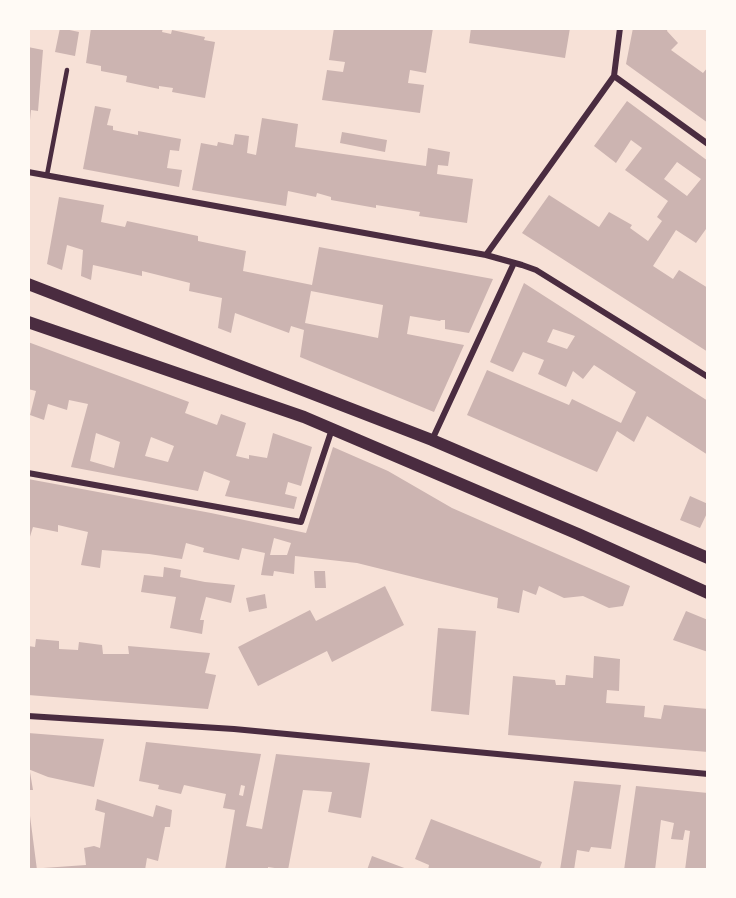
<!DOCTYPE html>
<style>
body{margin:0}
#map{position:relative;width:736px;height:898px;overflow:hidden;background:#f7e1d7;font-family:"Alegreya Sans",sans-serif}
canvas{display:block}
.frame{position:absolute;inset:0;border:30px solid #fffaf5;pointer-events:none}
</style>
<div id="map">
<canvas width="736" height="898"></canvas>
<div class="frame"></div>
</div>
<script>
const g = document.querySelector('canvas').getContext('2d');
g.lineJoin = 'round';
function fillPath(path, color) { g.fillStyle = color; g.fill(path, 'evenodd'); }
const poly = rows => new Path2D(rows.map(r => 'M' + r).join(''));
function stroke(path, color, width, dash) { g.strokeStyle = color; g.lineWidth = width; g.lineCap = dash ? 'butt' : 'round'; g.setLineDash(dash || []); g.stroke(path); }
const building = poly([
 [60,28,79,32,75,56,55,52],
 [91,28,163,28,162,32,171,34,172,30,205,37,204,40,215,42,205,98,172,92,173,88,159,86,159,89,126,82,127,76,101,71,101,66,86,63],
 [334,28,433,28,426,73,410,70,408,83,424,85,420,113,322,100,327,70,343,72,345,62,329,60],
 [471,28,570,28,565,58,469,43],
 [633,28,668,28,667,31,678,43,671,50,703,73,708,67,708,123,626,64],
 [28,47,43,50,38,111,31,110,30,120],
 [627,101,708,161,708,231,706,229,696,243,676,230,653,266,673,279,679,270,708,288,708,352,522,233,549,195,599,227,609,212,632,225,630,228,648,241,662,221,657,217,668,201,625,170,642,148,631,140,616,163,594,146],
 [677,162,701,179,687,196,664,179],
 [95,106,111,109,107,125,113,126,113,130,138,135,138,131,181,139,179,151,170,150,167,168,182,170,179,187,83,169],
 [262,118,298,124,295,147,426,166,428,148,450,152,448,166,438,165,437,174,473,179,467,223,419,216,420,212,376,205,376,208,331,200,331,197,317,193,316,197,288,191,286,206,192,190,201,143,217,146,218,142,233,145,235,134,249,136,247,153,256,155],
 [342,132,387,140,385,152,340,143],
 [59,197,104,205,101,222,125,227,127,221,198,236,198,241,246,251,243,271,312,285,319,247,493,279,469,333,445,329,445,320,441,320,440,321,410,316,407,334,464,345,434,412,300,357,304,330,291,326,289,333,235,313,231,333,218,328,222,298,189,291,190,283,142,271,142,276,93,265,91,280,81,276,83,250,67,245,62,270,47,264],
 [311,291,383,305,378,338,305,323],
 [524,283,708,401,708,455,647,416,634,442,617,431,597,472,467,415,487,370,569,405,572,399,621,423,636,392,594,365,583,379,573,371,566,387,538,374,544,360,523,352,513,372,490,362],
 [553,329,575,336,567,349,547,342],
 [28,342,189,402,185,413,217,425,221,414,246,423,236,456,249,459,249,455,267,458,273,433,312,447,301,486,288,482,285,494,297,497,294,509,225,496,230,481,204,471,198,491,71,467,88,404,69,400,67,410,48,404,44,420,30,415,36,391,28,389],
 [96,433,120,442,114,468,90,461],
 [151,437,174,446,168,462,145,456],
 [333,447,388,471,452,508,630,586,623,606,609,608,583,596,564,598,539,586,536,595,523,590,519,613,497,608,498,598,357,563,295,556,294,574,274,571,273,576,261,575,265,553,242,548,239,560,203,552,204,548,186,543,182,559,149,554,102,550,100,568,81,565,88,532,58,525,58,532,33,527,28,543,28,479,211,513,306,533],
 [274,538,291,543,287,555,270,555],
 [690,496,708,504,708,511,700,528,680,520],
 [164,567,181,570,180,577,205,582,235,585,231,603,206,597,200,620,204,620,202,634,170,628,176,597,141,592,144,575,163,577],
 [314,571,325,571,326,588,315,588],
 [385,586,404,625,332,662,327,651,258,686,238,647,310,610,316,621],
 [265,594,267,608,249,612,246,598],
 [686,611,708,620,708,652,673,640],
 [438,628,476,631,469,715,431,711],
 [36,639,59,641,59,649,78,650,79,642,102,645,103,654,129,654,128,646,210,653,205,673,216,675,208,709,28,695,28,646,35,647],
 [594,656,620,659,619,691,607,690,606,703,645,706,644,717,661,719,664,705,708,709,708,752,508,735,513,676,555,680,556,685,565,685,566,675,593,678],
 [28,733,104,739,94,787,48,777,28,769],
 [146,742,261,754,246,826,262,829,276,754,370,763,361,818,328,812,332,792,303,790,288,870,268,867,268,870,225,870,235,810,223,808,226,794,184,785,181,794,158,789,159,785,139,781],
 [241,785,245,786,243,796,239,795],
 [28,772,30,772,33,790,28,790],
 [574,781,621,785,611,849,591,847,589,852,577,850,574,870,560,870],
 [636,786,708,793,708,870,685,870,690,831,685,830,683,840,671,839,674,823,661,820,655,870,624,870],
 [97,799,153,817,156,805,172,810,170,827,165,827,158,861,147,858,145,870,43,870,43,868,86,865,84,848,94,846,100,848,105,813,95,810],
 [28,816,30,816,37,870,28,870],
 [431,819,542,862,539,870,428,870,429,865,415,859],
 [372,856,407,869,407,870,367,870]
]);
const service = poly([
 [47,175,67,70]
]);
const minor = poly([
 [614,76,708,144],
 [28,172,486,255,522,265,536,270,708,377],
 [486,255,614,76,620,28],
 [432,440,514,263],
 [28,473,301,522,332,429],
 [28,716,234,729,708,774]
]);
const secondary = poly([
 [28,284,432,440,708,558],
 [28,322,304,417,578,534,708,593]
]);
fillPath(building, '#ccb4b1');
stroke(service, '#4a2c40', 4.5);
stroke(minor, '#4a2c40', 6);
stroke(secondary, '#4a2c40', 12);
</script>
